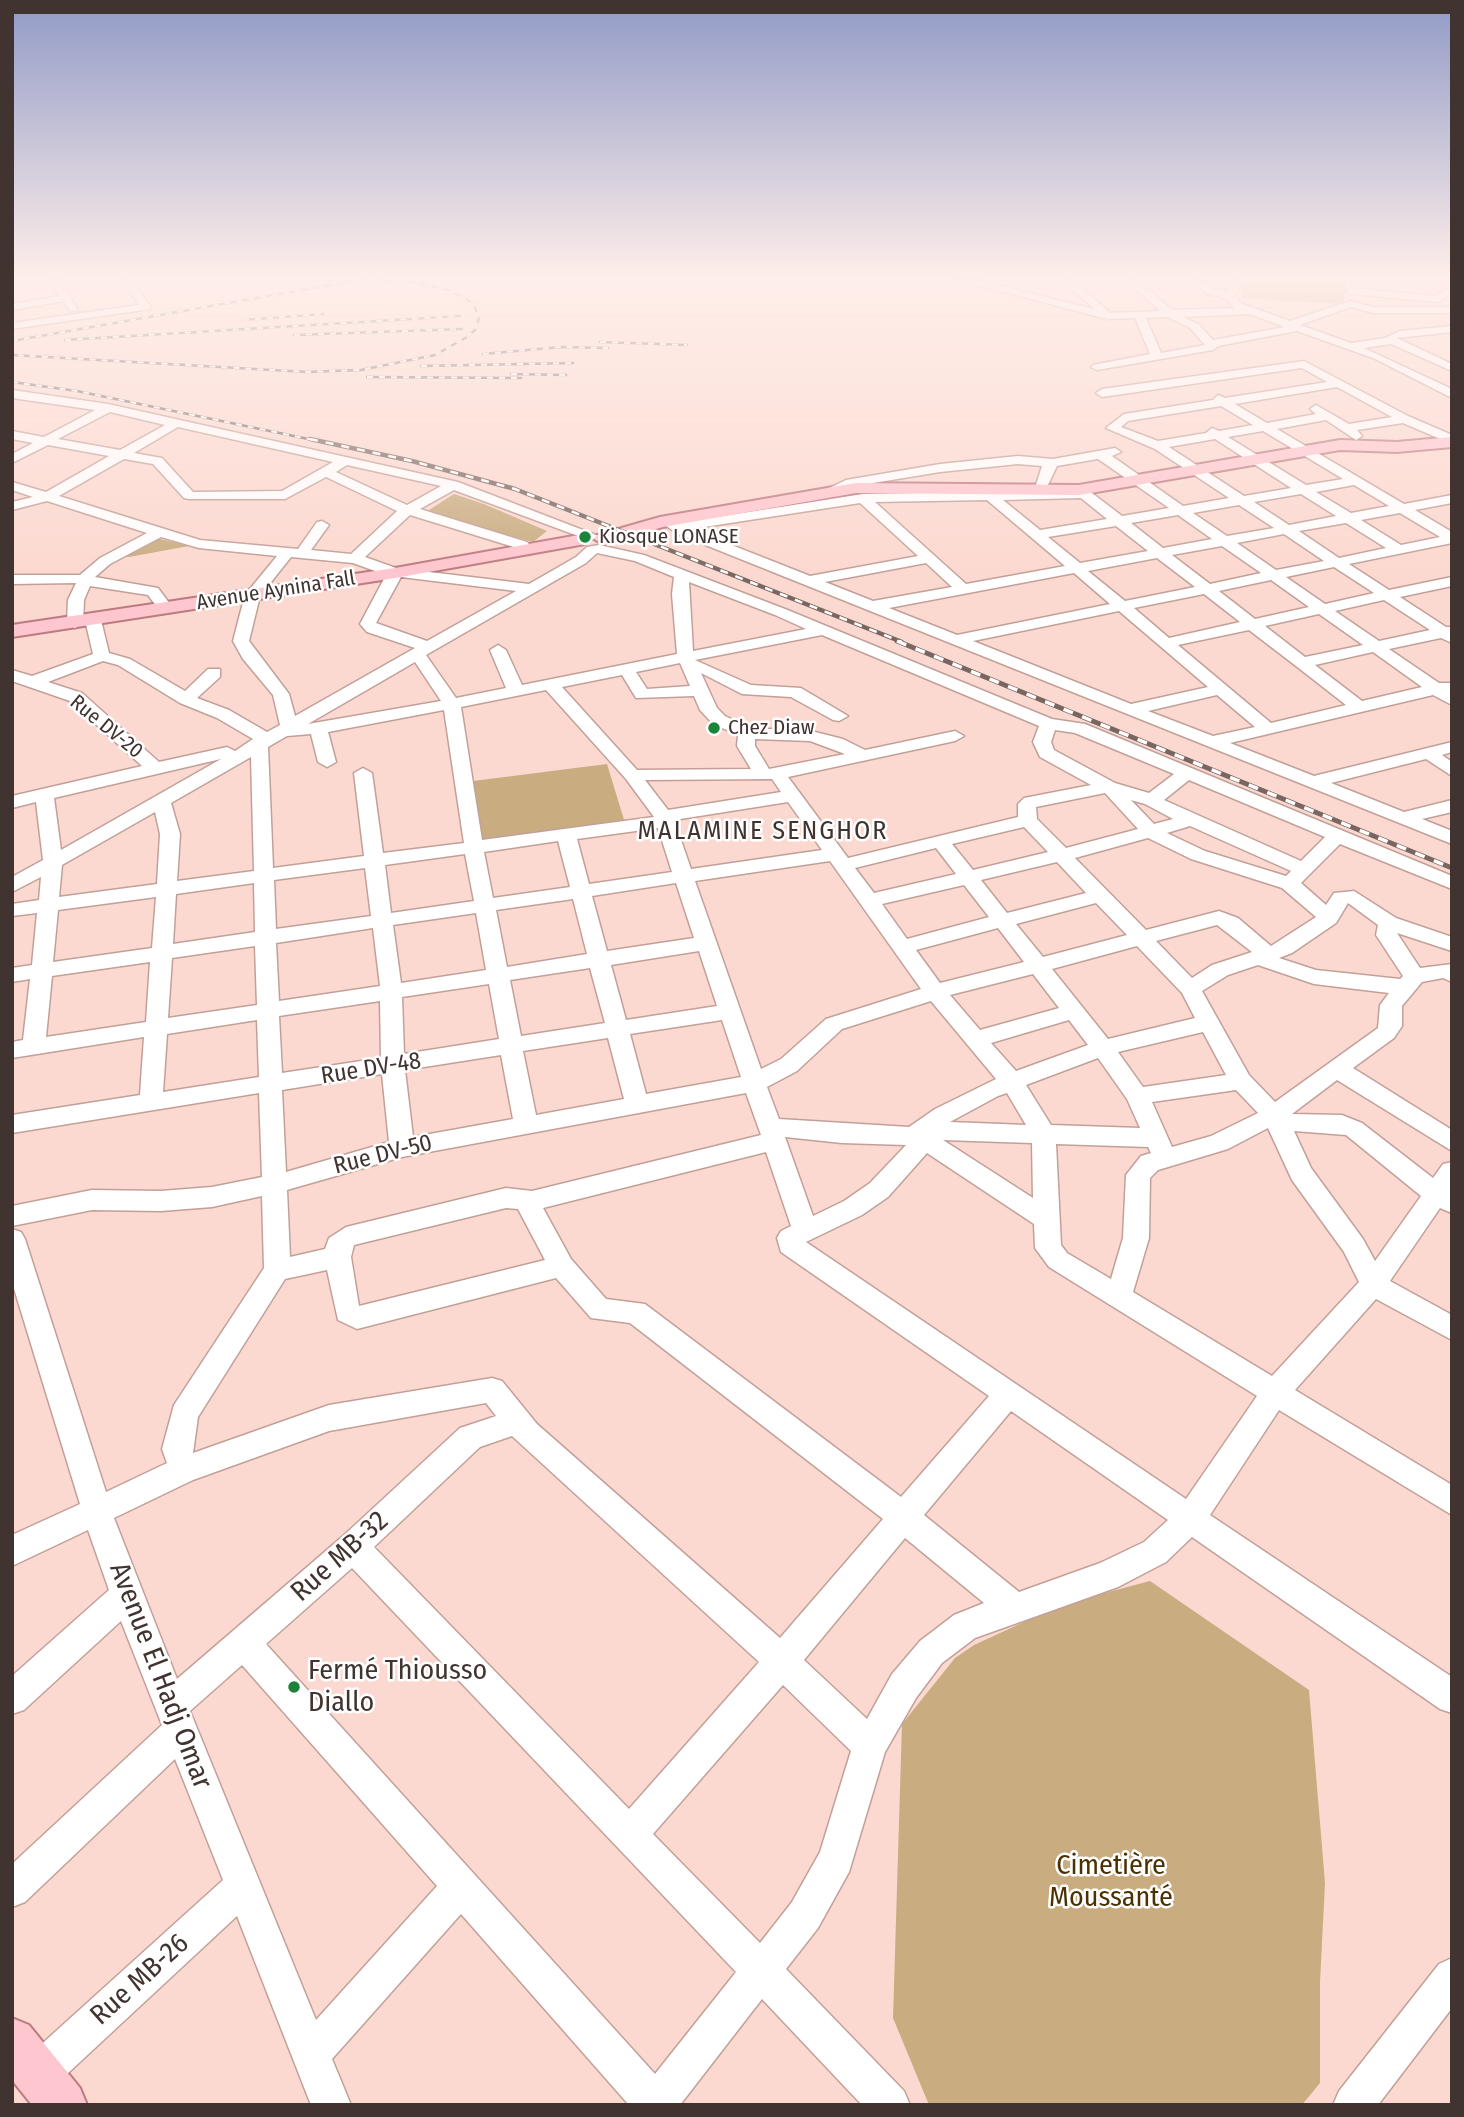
<!DOCTYPE html>
<meta charset="utf-8">
<style>
body{margin:0}
#map{position:relative;width:1464px;height:2117px;overflow:hidden;background:#fcd9d0;font-family:"Fira Sans Condensed",sans-serif}
canvas{display:block}
.frame{position:absolute;inset:0;border:14px solid #413430;pointer-events:none}
</style>
<div id="map">
<canvas width="1464" height="2117"></canvas>
<div class="frame"></div>
</div>
<script>
const g = document.querySelector('canvas').getContext('2d');
g.lineJoin = 'round';
function fillPath(path, color) { g.fillStyle = color; g.fill(path, 'evenodd'); }
const poly = rows => new Path2D(rows.map(r => 'M' + r).join(''));
function stroke(path, color, width, dash) { g.strokeStyle = color; g.lineWidth = width; g.lineCap = dash ? 'butt' : 'round'; g.setLineDash(dash || []); g.stroke(path); }
function write(font, color, halo, rows, align = 'center') {
  g.font = font + ' "Fira Sans Condensed",sans-serif'; g.lineWidth = 5; g.setLineDash([]); g.textBaseline = 'middle'; g.strokeStyle = halo; g.fillStyle = color; for (const [text, x, y, turn = 0] of rows) {
    g.save(); g.translate(x, y); g.rotate((+turn || 0) * Math.PI / 180); g.textAlign = isNaN(turn) ? turn : align; if (halo) g.strokeText(text, 0, 0); g.fillText(text, 0, 0); g.restore();
  }
}
const green = poly([
 [1250,279,1346,279,1344,304,1243,298,1241,286],
 [454,494,484,504,547,531,533,542,426,512],
 [156,538,189,546,129,557,118,556],
 [607,764,625,823,483,842,473,781],
 [1150,1581,1309,1690,1325,1883,1320,1982,1320,2083,1302,2105,929,2105,893,2018,902,1724,955,1658,974,1645,1063,1604]
]);
const minor = poly([
 [50,279,60,279,78,311,70,311,64,301,12,310,12,304,60,296,50,279],
 [121,279,131,279,151,307,150,309,12,329,12,323,139,305,121,279],
 [954,279,973,279,1094,309,1061,279,1072,279,1110,313,1160,311,1125,279,1137,279,1172,310,1234,308,1226,298,1207,294,1190,279,1202,279,1214,289,1227,291,1234,279,1244,279,1235,295,1240,303,1290,321,1350,301,1373,307,1452,307,1452,313,1373,313,1351,307,1300,325,1351,343,1385,338,1400,331,1452,326,1452,332,1397,338,1452,364,1452,371,1391,344,1364,348,1452,389,1452,398,1373,358,1297,331,1218,346,1213,350,1097,370,1091,367,1093,365,1150,354,1135,318,1107,319,954,279],
 [1249,314,1285,327,1213,340,1198,324,1183,317,1249,314],
 [1168,317,1190,328,1205,345,1161,353,1146,318,1168,317],
 [1452,284,1452,292,1439,302,1350,294,1345,291,1350,288,1436,296,1452,284],
 [1304,361,1408,416,1452,435,1452,444,1403,423,1357,430,1362,436,1356,440,1326,420,1277,429,1404,504,1452,495,1452,503,1415,510,1452,532,1452,543,1349,564,1389,590,1452,577,1452,586,1400,597,1446,627,1452,627,1452,643,1441,638,1389,649,1439,683,1450,683,1452,705,1433,695,1230,743,1314,776,1452,742,1452,752,1442,755,1452,762,1452,776,1426,759,1331,783,1404,812,1452,800,1452,812,1422,819,1452,831,1452,844,678,534,659,521,666,517,679,523,863,494,981,492,987,489,1034,491,1042,466,1018,464,940,472,849,487,826,497,819,493,846,480,940,464,1018,456,1053,459,1115,448,1121,452,1112,456,1183,506,1229,498,1155,449,1106,428,1124,414,1213,400,1218,395,1225,398,1327,382,1302,368,1102,397,1096,393,1102,389,1304,361],
 [1337,387,1392,417,1349,424,1316,405,1310,409,1316,414,1267,423,1235,404,1337,387],
 [1221,406,1253,425,1219,431,1212,428,1206,433,1158,441,1121,427,1128,421,1221,406],
 [1263,431,1343,479,1306,485,1228,437,1263,431],
 [1215,439,1291,488,1244,496,1169,447,1215,439],
 [1098,459,1169,508,1122,516,1084,487,1045,491,1057,466,1098,459],
 [1354,485,1389,506,1351,513,1316,492,1354,485],
 [1301,494,1336,516,1289,525,1254,502,1301,494],
 [1081,498,1107,519,1040,530,1003,500,1081,498],
 [987,500,1065,566,966,584,875,502,987,500],
 [860,503,918,556,810,576,691,529,860,503],
 [1239,505,1274,528,1227,536,1193,513,1239,505],
 [1400,513,1440,537,1401,545,1361,520,1400,513],
 [1178,515,1212,539,1163,548,1131,523,1178,515],
 [1346,523,1386,548,1339,558,1299,531,1346,523],
 [1116,526,1148,551,1080,563,1048,537,1116,526],
 [1284,534,1324,561,1276,570,1237,543,1284,534],
 [1222,546,1261,573,1210,584,1172,555,1222,546],
 [1157,558,1195,587,1125,601,1088,571,1157,558],
 [926,563,952,587,873,601,825,582,926,563],
 [1334,567,1374,593,1325,604,1286,577,1334,567],
 [1074,573,1110,604,957,635,889,608,1074,573],
 [1271,580,1309,607,1255,619,1219,591,1271,580],
 [1204,594,1240,622,1169,638,1134,608,1204,594],
 [1384,600,1430,630,1379,641,1335,611,1384,600],
 [1119,611,1208,687,1131,704,973,641,1119,611],
 [1319,614,1363,645,1305,657,1265,626,1319,614],
 [1249,630,1296,666,1346,705,1271,723,1178,645,1249,630],
 [1373,652,1422,687,1362,701,1315,665,1373,652],
 [1217,695,1255,727,1213,736,1148,711,1217,695],
 [12,390,108,404,458,482,601,537,589,540,454,490,420,509,527,542,535,550,533,553,523,553,517,548,410,515,365,557,396,568,529,584,576,557,587,547,599,545,644,555,785,609,1052,719,1085,724,1452,876,1452,889,1340,844,1301,883,1326,905,1334,893,1354,891,1396,918,1452,937,1452,951,1397,933,1420,968,1452,964,1452,982,1443,978,1422,982,1402,1006,1402,1026,1394,1038,1353,1068,1452,1130,1452,1151,1337,1080,1292,1114,1342,1115,1362,1123,1433,1178,1443,1164,1452,1162,1452,1213,1440,1208,1390,1281,1452,1315,1452,1340,1376,1299,1295,1390,1452,1485,1452,1515,1279,1410,1210,1515,1452,1677,1452,1713,1440,1709,1192,1537,1166,1562,1118,1587,975,1638,942,1663,916,1698,885,1752,849,1872,818,1928,786,1969,904,2091,910,2105,862,2105,762,1999,680,2105,629,2105,461,1914,332,2059,351,2105,311,2105,237,1916,52,2088,38,2094,24,2088,18,2074,24,2060,223,1880,175,1759,25,1902,12,1907,12,1864,162,1725,121,1621,24,1710,12,1714,12,1676,109,1590,88,1530,12,1566,12,1535,80,1504,12,1282,12,1229,21,1232,25,1239,106,1492,167,1463,162,1449,174,1405,264,1268,262,1196,212,1207,161,1211,92,1210,12,1226,12,1206,92,1190,161,1191,212,1187,262,1177,259,1093,12,1133,12,1115,140,1095,144,1037,12,1058,12,1042,23,1040,30,979,12,982,12,968,32,965,37,913,12,916,12,904,39,900,41,877,12,892,12,877,43,860,36,802,12,808,12,796,142,766,70,701,12,681,12,670,32,676,93,654,85,620,93,615,101,620,109,653,130,659,185,691,208,669,220,669,220,677,197,698,229,710,267,732,280,725,273,695,243,659,233,641,245,595,277,556,199,548,161,537,110,564,95,577,158,588,173,608,170,611,160,611,148,595,90,586,84,600,83,623,75,628,67,623,68,600,76,583,12,584,12,575,80,575,100,558,147,533,47,501,12,510,12,502,33,497,12,490,12,482,46,492,109,456,48,445,12,463,12,454,33,443,12,439,12,431,44,437,95,410,12,398,12,390],
 [110,412,165,425,120,450,58,439,110,412],
 [178,427,333,462,282,491,193,492,162,458,134,453,178,427],
 [124,459,153,464,184,498,189,499,285,499,326,477,397,511,351,554,311,550,329,525,322,521,317,522,298,549,200,540,59,496,124,459],
 [347,465,441,486,407,505,336,472,347,465],
 [597,553,635,561,674,577,672,594,677,654,522,685,506,650,498,645,490,650,506,688,456,698,426,655,586,563,597,553],
 [291,557,353,563,386,575,360,624,367,632,415,648,295,716,289,694,249,641,260,596,291,557],
 [401,577,516,591,427,641,376,623,401,577],
 [689,582,775,615,806,629,693,651,689,582],
 [822,635,1039,726,1033,742,1040,757,1091,785,1024,798,1018,804,1018,817,848,858,788,777,955,741,964,736,955,731,865,750,843,739,811,731,750,728,725,716,717,708,701,673,742,694,791,697,833,720,839,721,848,716,801,688,751,685,695,660,822,635],
 [103,661,118,665,180,703,217,718,253,739,235,751,227,747,159,762,82,693,48,682,103,661],
 [415,662,441,701,308,724,415,662],
 [680,663,690,686,647,689,636,672,680,663],
 [622,675,636,698,694,696,700,710,713,724,738,735,737,746,751,769,637,770,562,687,622,675],
 [546,690,626,779,654,817,482,840,461,707,546,690],
 [444,710,464,843,383,853,372,773,363,768,354,773,364,856,273,868,268,747,287,736,311,734,318,762,327,767,336,762,328,732,444,710],
 [1055,730,1075,733,1174,774,1149,793,1115,783,1054,750,1051,742,1055,730],
 [755,739,810,741,845,754,769,769,755,746,755,739],
 [251,757,254,871,177,881,180,834,171,803,251,757],
 [221,759,61,850,54,798,221,759],
 [772,779,781,792,668,810,645,780,772,779],
 [1189,780,1325,837,1301,861,1164,800,1189,780],
 [1105,793,1138,829,1066,848,1037,819,1036,807,1105,793],
 [1131,800,1145,804,1173,819,1154,824,1131,800],
 [788,802,822,850,691,869,674,820,788,802],
 [155,812,160,834,157,884,59,897,62,865,155,812],
 [1190,826,1291,871,1286,876,1205,851,1167,833,1190,826],
 [1024,827,1048,852,973,870,952,844,1024,827],
 [658,828,672,872,589,884,577,839,658,828],
 [1148,838,1191,859,1282,888,1316,917,1271,946,1238,918,1219,911,1146,930,1075,858,1148,838],
 [558,841,570,887,493,898,484,852,558,841],
 [936,848,956,874,874,893,855,868,936,848],
 [465,854,474,901,391,913,385,865,465,854],
 [830,861,921,989,826,1019,781,1059,761,1069,695,881,830,861],
 [1057,862,1086,893,1007,913,981,880,1057,862],
 [365,868,371,916,276,929,274,880,365,868],
 [254,883,255,932,173,944,176,894,254,883],
 [676,883,694,938,607,951,592,896,676,883],
 [964,885,989,917,907,939,882,904,964,885],
 [156,897,152,948,53,962,58,910,156,897],
 [573,899,587,954,507,967,496,910,573,899],
 [1096,903,1127,935,1043,957,1016,924,1096,903],
 [1348,903,1378,925,1376,935,1403,976,1400,979,1316,970,1279,958,1292,953,1336,923,1348,903],
 [476,913,486,970,401,983,393,925,476,913],
 [1217,925,1252,952,1212,965,1192,978,1156,941,1217,925],
 [373,928,380,986,279,1001,276,943,373,928],
 [998,928,1024,962,940,983,916,950,998,928],
 [255,946,257,1005,168,1018,172,958,255,946],
 [1137,946,1182,993,1195,1018,1108,1039,1052,969,1137,946],
 [699,951,717,1006,626,1020,611,965,699,951],
 [150,962,146,1022,46,1037,52,976,150,962],
 [1258,965,1314,984,1389,993,1380,1005,1378,1028,1275,1102,1249,1075,1202,991,1228,975,1258,965],
 [590,968,605,1023,521,1036,510,980,590,968],
 [1033,974,1059,1008,980,1030,950,995,1033,974],
 [489,984,499,1039,404,1054,402,997,489,984],
 [380,1001,381,1058,282,1073,279,1016,380,1001],
 [931,1001,996,1079,935,1109,909,1127,779,1119,767,1087,797,1071,842,1029,931,1001],
 [257,1020,259,1077,163,1092,167,1034,257,1020],
 [722,1020,741,1077,646,1094,630,1034,722,1020],
 [1069,1020,1088,1045,1016,1071,991,1043,1069,1020],
 [1203,1032,1226,1075,1143,1087,1118,1052,1203,1032],
 [608,1038,624,1099,536,1115,523,1051,608,1038],
 [501,1055,513,1119,413,1137,405,1070,501,1055],
 [1098,1058,1127,1099,1140,1128,1051,1125,1026,1085,1098,1058],
 [382,1074,389,1142,286,1172,282,1090,382,1074],
 [1236,1090,1258,1113,1211,1136,1172,1147,1152,1102,1236,1090],
 [746,1093,761,1135,532,1191,506,1188,346,1227,329,1238,325,1249,290,1257,287,1190,402,1157,746,1093],
 [1007,1093,1026,1125,950,1122,998,1096,1007,1093],
 [1268,1128,1292,1180,1344,1252,1359,1282,1272,1376,1133,1292,1149,1238,1150,1178,1158,1170,1228,1149,1268,1128],
 [1294,1131,1346,1135,1421,1196,1375,1261,1363,1239,1311,1168,1294,1131],
 [785,1137,842,1143,906,1145,870,1183,844,1201,813,1216,785,1137],
 [943,1140,1032,1143,1033,1198,943,1140],
 [1056,1144,1148,1147,1151,1153,1141,1156,1126,1175,1123,1238,1111,1279,1067,1253,1061,1245,1056,1144],
 [766,1152,791,1226,781,1231,777,1238,781,1252,989,1396,901,1497,645,1304,606,1299,571,1259,543,1208,766,1152],
 [927,1153,1034,1224,1035,1248,1049,1267,1257,1396,1186,1499,806,1242,862,1215,888,1197,927,1153],
 [506,1208,518,1209,545,1260,359,1306,351,1257,354,1245,506,1208],
 [327,1270,338,1320,357,1329,556,1278,591,1318,630,1323,883,1519,780,1638,537,1424,502,1381,492,1378,329,1405,193,1453,198,1417,285,1279,327,1270],
 [486,1403,496,1416,460,1428,342,1537,177,1679,114,1518,193,1480,329,1431,486,1403],
 [1011,1411,1168,1520,1144,1542,1100,1563,1019,1592,924,1515,1011,1411],
 [512,1436,759,1662,629,1809,374,1547,480,1447,512,1436],
 [905,1538,984,1603,954,1615,920,1641,892,1674,867,1719,804,1660,905,1538],
 [352,1568,736,1972,655,2074,266,1644,352,1568],
 [242,1665,437,1886,316,2020,190,1711,242,1665],
 [783,1685,851,1751,820,1852,792,1902,760,1943,653,1834,783,1685],
 [1452,1958,1452,2008,1378,2105,1333,2105,1339,2091,1439,1964,1452,1958]
]);
const major = poly([
 [1452,437,1452,447,1397,452,1340,450,1079,495,856,493,663,527,603,544,594,539,597,535,660,517,856,483,1079,485,1340,440,1397,442,1452,437],
 [579,535,588,540,585,544,395,578,12,637,12,625,395,568,579,535],
 [12,2018,29,2025,80,2088,87,2105,32,2105,12,2080,12,2018]
]);
const railFar2 = poly([
 [243,320,323,314],
 [294,335,462,329],
 [65,340,460,316],
 [12,341,359,280,405,281,449,290,473,303,479,318,475,330,467,337,435,355,361,370,307,372,12,355],
 [600,342,687,345],
 [483,354,561,347,608,348],
 [421,366,573,363],
 [511,374,566,375],
 [367,377,521,378],
 [12,382,77,391,318,441]
]);
const railFar1 = poly([
 [310,439,412,461,515,489,902,642]
]);
const rail = poly([
 [897,641,1452,868]
]);
const markers = [
 [585,537,7,"#1c843a"],
 [714,728,7,"#1c843a"],
 [294,1687,7,"#1c843a"]
];
const farPoinames = [
 ["Kiosque LONASE",599,537],
 ["Chez Diaw",728,728]
];
const farStreetnames = [
 ["Avenue Aynina Fall",276,591,-9],
 ["Rue DV-20",106,727,39]
];
const streetNames = [
 ["Rue DV-48",371,1069,-9],
 ["Rue DV-50",383,1155,-14]
];
const neighbourhoodNames = [
 ["MALAMINE SENGHOR",763,832]
];
const nearStreetnames = [
 ["Rue MB-32",340,1557,-42],
 ["Avenue El Hadj Omar",160,1676,69],
 ["Rue MB-26",140,1980,-42]
];
const nearPoinames = [
 ["Fermé Thiousso",308,1671],
 ["Diallo",308,1703]
];
const nearParknames = [
 ["Cimetière",1111,1866],
 ["Moussanté",1111,1898]
];
fillPath(green, '#c9ad81');
stroke(minor, '#c2a098', 3);
stroke(major, '#bc7a81', 4);
fillPath(minor, '#fff');
fillPath(major, '#fec6ce');
stroke(railFar2, '#796660', 2.5);
stroke(railFar1, '#796660', 4.5);
stroke(rail, '#796660', 5);
stroke(railFar2, '#fff', 2, [6]);
stroke(railFar1, '#fff', 2.5, [8]);
stroke(rail, '#fff', 3.5, [10]);
const sky = g.createLinearGradient(0, 0, 0, 576);
sky.addColorStop(0, '#919ac6');
sky.addColorStop(0.48, '#feeeea');
sky.addColorStop(1, '#feeeea00');
g.fillStyle = sky;
g.fillRect(0, 0, 1464, 576);
for (const [x, y, r, color] of markers) { const dot = new Path2D(); dot.arc(x, y, r, 0, 2 * Math.PI); g.fillStyle = color; g.fill(dot); stroke(dot, '#fff', 2.5); }
write('21px', '#413430', '#fff', farPoinames, 'left');
write('21px', '#413430', '#fff', farStreetnames);
write('24px', '#413430', '#fff', streetNames);
g.letterSpacing = '2px';
write('26px', '#413430', '#fff', neighbourhoodNames);
g.letterSpacing = '0px';
write('28px', '#413430', '#fff', nearStreetnames);
write('28px', '#413430', '#fff', nearPoinames, 'left');
write('28px', '#493100', '#fff', nearParknames);
</script>
